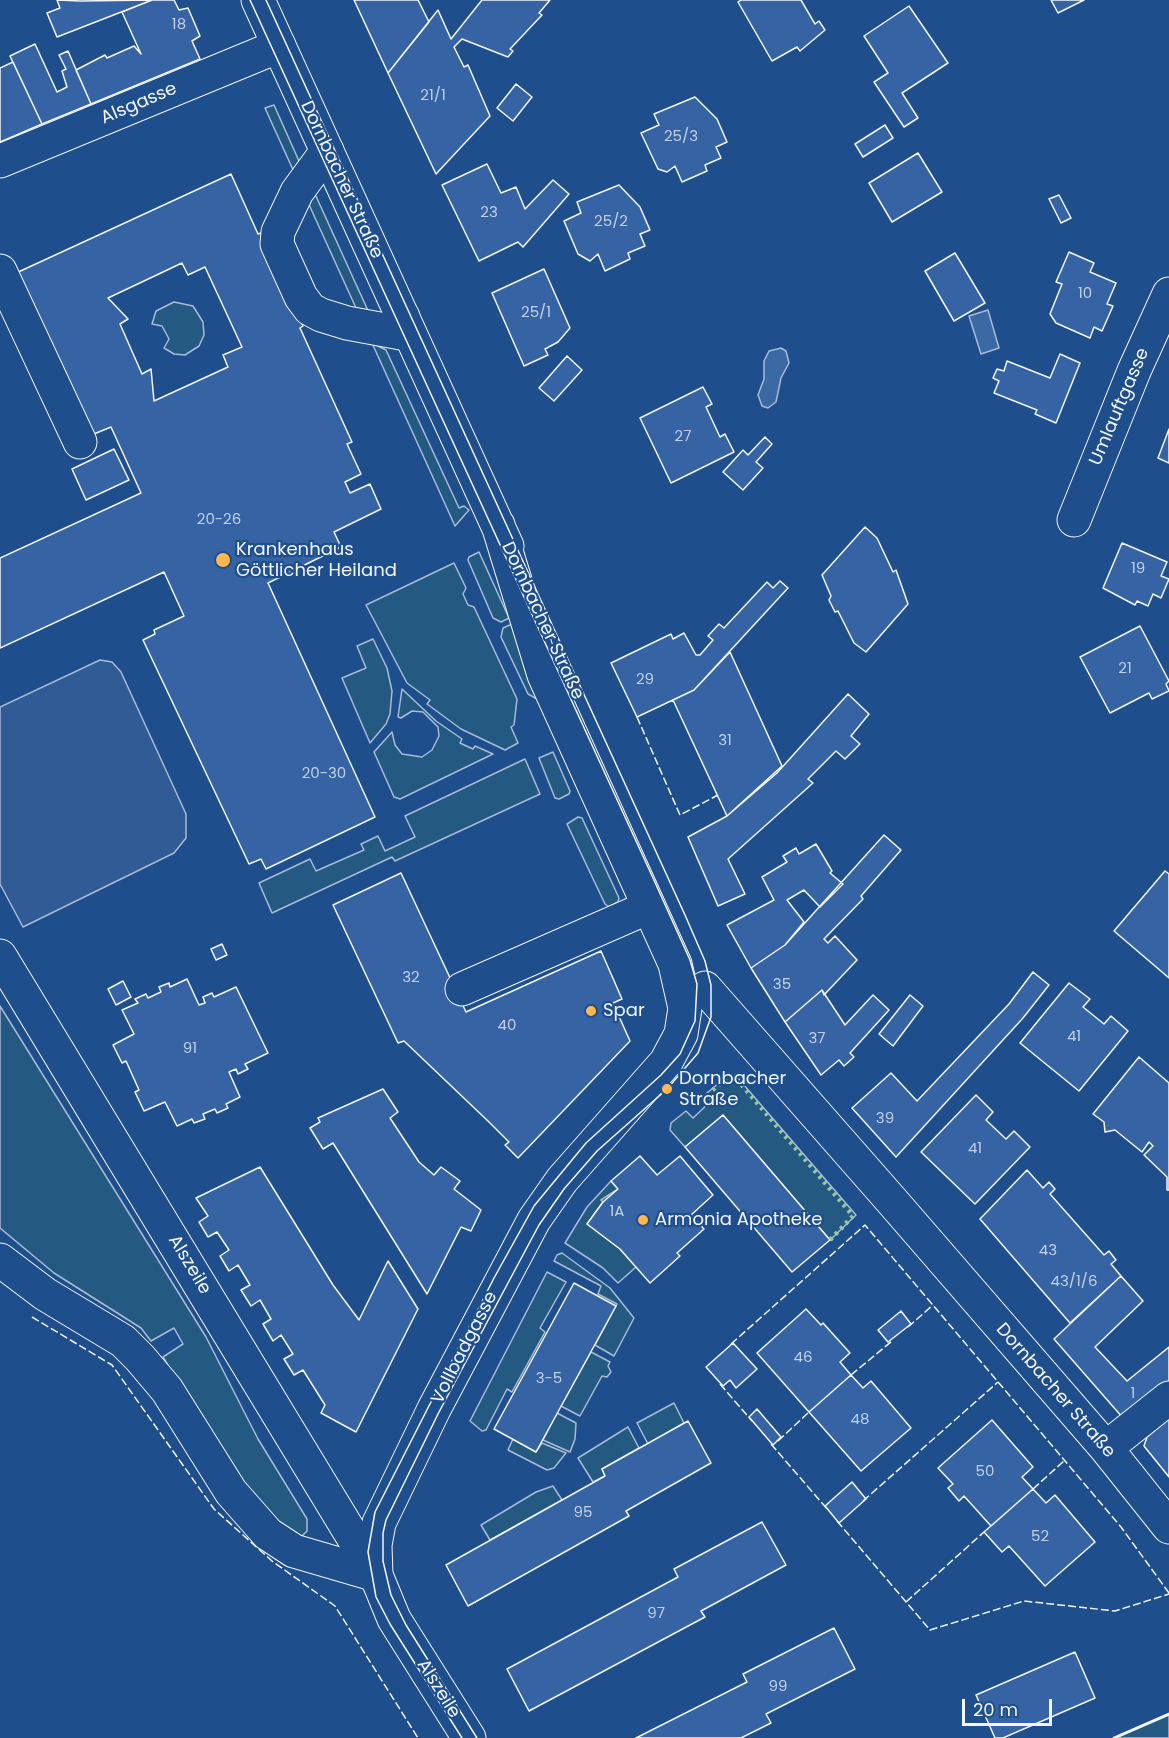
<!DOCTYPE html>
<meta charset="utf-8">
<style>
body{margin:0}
#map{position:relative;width:1169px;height:1738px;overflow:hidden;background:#1f4e8c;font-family:Poppins,sans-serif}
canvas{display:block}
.scale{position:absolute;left:962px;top:1699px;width:90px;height:27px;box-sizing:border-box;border:3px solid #f2f6ff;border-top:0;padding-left:8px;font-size:18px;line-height:21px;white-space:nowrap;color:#f2f6ff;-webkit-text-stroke:4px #1f4e8c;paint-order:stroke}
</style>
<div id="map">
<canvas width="1169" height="1738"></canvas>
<div class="scale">20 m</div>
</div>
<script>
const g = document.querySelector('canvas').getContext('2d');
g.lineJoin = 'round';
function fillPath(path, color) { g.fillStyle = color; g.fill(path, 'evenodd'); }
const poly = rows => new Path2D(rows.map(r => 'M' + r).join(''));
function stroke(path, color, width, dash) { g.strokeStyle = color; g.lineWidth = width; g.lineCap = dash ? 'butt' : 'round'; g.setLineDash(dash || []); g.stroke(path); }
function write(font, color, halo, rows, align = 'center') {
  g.font = font + ' Poppins,sans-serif'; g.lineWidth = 4.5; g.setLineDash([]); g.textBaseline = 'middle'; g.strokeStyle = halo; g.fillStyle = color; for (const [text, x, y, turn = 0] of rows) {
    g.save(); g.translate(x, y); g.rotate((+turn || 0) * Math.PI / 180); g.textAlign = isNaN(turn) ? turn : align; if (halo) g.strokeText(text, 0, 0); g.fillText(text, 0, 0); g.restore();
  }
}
const green = poly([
 [274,105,299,161,294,172,265,108,274,105],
 [315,194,370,315,361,319,306,198,315,194],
 [174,302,193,306,203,322,204,335,199,346,185,355,174,354,164,348,169,339,162,326,152,324,156,311,174,302],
 [372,343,386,350,459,508,464,506,469,510,455,526,372,343],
 [479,552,509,618,501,622,493,618,468,560,469,557,479,552],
 [454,563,466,588,463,594,468,605,474,607,517,699,514,725,511,727,518,743,505,750,461,729,427,704,430,700,407,683,366,605,454,563],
 [512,624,546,704,528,694,501,637,503,628,512,624],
 [373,639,387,668,392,691,390,714,386,724,370,743,342,678,366,668,357,646,373,639],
 [402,689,436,721,462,739,460,743,473,749,475,746,493,754,400,799,394,797,374,752,392,732,395,745,402,754,422,757,432,750,439,736,438,727,423,712,412,711,401,718,398,717,402,689],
 [553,752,570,791,569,794,559,799,555,798,539,758,553,752],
 [525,759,540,794,395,861,392,857,272,913,259,883,310,859,316,871,364,850,361,844,378,836,385,851,415,837,405,816,525,759],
 [578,817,582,818,619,898,618,902,609,907,605,904,567,824,578,817],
 [0,1006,206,1337,258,1439,307,1519,307,1531,302,1536,294,1538,236,1479,163,1357,183,1344,174,1328,151,1341,141,1328,54,1273,0,1228,0,1006],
 [728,1075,737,1077,856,1215,830,1240,723,1115,685,1147,670,1130,671,1123,686,1111,693,1118,711,1101,706,1094,728,1075],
 [611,1181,618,1189,601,1200,603,1202,587,1224,620,1249,636,1267,618,1283,603,1268,565,1243,587,1207,611,1181],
 [562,1253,610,1288,634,1318,614,1356,595,1345,617,1304,598,1294,601,1286,554,1261,557,1255,562,1253],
 [547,1272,566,1282,540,1328,545,1332,512,1392,507,1389,486,1430,482,1431,470,1421,547,1272],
 [591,1352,610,1362,608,1366,611,1372,607,1377,602,1376,580,1416,561,1406,591,1352],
 [674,1403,684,1423,648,1444,637,1423,674,1403],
 [557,1413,576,1423,575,1439,570,1452,543,1440,557,1413],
 [628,1427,639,1448,602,1469,605,1476,593,1482,578,1458,628,1427],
 [513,1439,536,1452,542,1443,566,1453,554,1468,547,1470,508,1450,513,1439],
 [553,1486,562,1500,490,1540,481,1525,536,1492,553,1486],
 [1169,1714,1169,1738,1114,1738,1169,1714]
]);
const parking = poly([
 [100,660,112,662,121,672,186,814,186,838,174,853,23,927,0,884,0,707,100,660]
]);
const water = poly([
 [988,310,999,348,981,354,969,316,988,310],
 [781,348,786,351,789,363,781,378,776,402,768,408,762,406,758,395,764,379,764,361,769,351,781,348]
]);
const building = poly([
 [57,0,81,1,152,0,57,37,47,13,60,8,57,0],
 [152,0,174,0,179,10,188,8,200,36,192,41,200,59,91,104,76,70,105,55,107,58,134,46,141,54,122,12,152,0],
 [354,0,418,0,429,22,388,73,354,0],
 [482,0,550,0,539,13,542,15,510,49,513,51,508,57,462,39,454,47,464,67,468,65,490,116,436,174,388,73,438,10,451,39,482,0],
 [741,0,801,0,815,24,819,21,825,30,800,51,797,47,772,61,738,2,741,0],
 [1051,0,1084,0,1058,13,1051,0],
 [909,6,948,63,902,93,918,118,904,127,874,82,888,73,864,36,909,6],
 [35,44,57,92,67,87,62,71,66,69,59,55,68,51,91,104,42,124,10,56,35,44],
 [13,62,42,124,0,142,0,68,13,62],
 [516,84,532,97,513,121,497,108,516,84],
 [695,97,717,119,727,142,716,147,721,158,705,165,707,171,682,182,675,166,667,172,658,169,641,133,659,125,654,114,695,97],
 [885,125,893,138,863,157,855,144,885,125],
 [918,153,942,192,892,222,869,183,918,153],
 [487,164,501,193,516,187,525,209,553,180,569,194,523,247,518,242,479,261,442,185,487,164],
 [231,174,258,234,261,233,273,259,303,326,300,328,352,442,347,444,361,474,345,482,350,493,370,484,381,509,334,532,341,547,268,583,375,817,266,869,261,859,249,864,143,640,155,634,154,630,184,616,164,572,0,648,0,558,141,493,111,427,89,436,14,274,231,174],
 [182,263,188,275,205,267,242,347,223,355,228,367,154,401,151,369,142,374,120,324,128,319,108,298,182,263],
 [619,185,640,207,650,230,640,234,645,246,628,253,630,259,605,271,598,254,590,261,578,254,564,221,581,213,577,202,619,185],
 [1059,195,1071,218,1061,223,1049,199,1059,195],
 [1069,252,1094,263,1090,272,1116,283,1107,304,1113,306,1102,331,1094,327,1090,338,1056,323,1050,314,1062,284,1056,282,1069,252],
 [955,253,985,303,954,321,925,271,955,253],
 [544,269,570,328,558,342,545,349,548,355,524,366,492,293,544,269],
 [1060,354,1080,363,1056,423,1035,414,1037,410,994,393,999,381,993,378,997,369,1004,371,1007,361,1050,378,1060,354],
 [567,356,582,370,554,401,539,388,567,356],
 [703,387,712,404,706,407,720,437,725,434,734,452,671,483,640,418,703,387],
 [1169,429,1169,463,1158,458,1169,429],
 [765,437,772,444,756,462,763,468,743,490,723,472,743,450,748,455,765,437],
 [114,449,129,480,86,500,72,469,114,449],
 [865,527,877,538,893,572,896,570,908,604,866,652,854,643,838,611,835,612,829,600,831,596,822,575,865,527],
 [1122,543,1167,562,1161,576,1169,579,1161,598,1153,594,1148,606,1137,601,1135,605,1103,588,1122,543],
 [780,581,788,588,694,690,637,717,611,663,671,634,673,639,684,633,696,655,700,655,713,640,708,636,719,624,724,628,767,582,773,588,780,581],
 [1140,626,1169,681,1166,684,1169,691,1152,699,1149,693,1110,713,1080,657,1140,626],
 [730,652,782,766,727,816,673,700,694,690,730,652],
 [848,694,869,714,851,736,860,744,845,759,836,751,808,779,813,783,728,859,745,894,718,906,688,837,727,816,777,773,848,694],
 [884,835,901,850,861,896,863,899,824,939,828,943,835,936,857,960,824,995,822,990,785,1022,751,968,785,945,884,835],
 [816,844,832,871,830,873,843,884,820,907,804,890,787,900,804,922,785,945,751,968,727,925,774,900,762,877,787,862,783,856,796,848,799,854,816,844],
 [1165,871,1169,874,1169,978,1114,931,1165,871],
 [401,873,466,1012,601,951,622,999,613,1003,630,1041,518,1158,505,1145,509,1142,489,1122,404,1041,398,1043,333,905,401,873],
 [222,944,227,955,216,960,211,949,222,944],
 [1033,972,1049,985,1023,1018,896,1157,852,1108,891,1073,917,1101,1009,1004,1033,972],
 [187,979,199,1005,205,1003,203,997,212,993,214,997,236,987,268,1053,245,1064,248,1069,238,1074,236,1069,229,1072,240,1097,226,1104,228,1108,217,1113,215,1109,203,1114,205,1119,194,1123,192,1119,177,1126,165,1102,144,1111,135,1092,139,1090,126,1061,122,1063,113,1045,134,1034,122,1010,138,1003,135,999,146,994,148,998,161,992,159,987,169,983,170,987,187,979],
 [123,981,131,997,116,1005,108,989,123,981],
 [1069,983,1090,999,1083,1007,1104,1024,1111,1016,1128,1031,1079,1091,1020,1043,1069,983],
 [822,990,845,1025,873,995,889,1010,850,1053,854,1057,844,1066,839,1060,821,1075,785,1022,822,990],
 [910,995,923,1006,893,1046,879,1034,910,995],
 [1139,1057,1169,1083,1169,1190,1167,1190,1167,1177,1144,1155,1153,1146,1149,1142,1142,1152,1115,1130,1105,1132,1104,1122,1093,1114,1139,1057],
 [383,1089,398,1112,390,1118,419,1162,434,1175,441,1167,460,1181,454,1189,481,1210,471,1231,461,1227,427,1294,333,1143,323,1149,310,1128,320,1122,318,1118,383,1089],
 [976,1095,993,1112,986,1120,1006,1139,1014,1131,1030,1147,975,1204,921,1152,976,1095],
 [723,1115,830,1240,792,1272,685,1147,723,1115],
 [640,1156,657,1175,680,1156,713,1195,691,1215,704,1229,677,1253,680,1256,650,1283,620,1249,587,1224,603,1202,618,1189,611,1181,640,1156],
 [260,1167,333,1285,359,1320,388,1261,418,1309,356,1432,321,1413,325,1405,303,1370,294,1375,284,1359,293,1354,281,1335,273,1341,263,1324,271,1319,260,1300,251,1306,241,1290,250,1285,238,1265,229,1271,220,1256,229,1250,217,1232,208,1237,199,1222,208,1216,196,1198,260,1167],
 [1027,1170,1043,1188,1049,1182,1055,1189,1050,1194,1104,1255,1109,1251,1116,1260,1111,1264,1121,1276,1070,1323,980,1219,1027,1170],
 [1121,1276,1143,1301,1095,1347,1127,1381,1169,1347,1169,1382,1123,1418,1054,1339,1121,1276],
 [574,1283,616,1306,536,1452,494,1429,574,1283],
 [806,1309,821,1325,823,1323,850,1353,840,1362,851,1375,809,1412,757,1353,806,1309],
 [901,1311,911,1324,888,1342,878,1330,901,1311],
 [733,1343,757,1369,736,1388,730,1380,723,1386,706,1367,733,1343],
 [851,1375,863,1388,871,1381,911,1428,861,1471,809,1412,851,1375],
 [757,1409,781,1437,773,1445,749,1417,757,1409],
 [1169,1418,1169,1477,1144,1446,1147,1437,1169,1418],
 [992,1420,1033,1467,1022,1477,1033,1489,991,1526,964,1496,959,1501,948,1488,953,1484,938,1468,992,1420],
 [688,1421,711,1463,626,1511,629,1516,468,1606,446,1565,605,1476,602,1469,688,1421],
 [852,1482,866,1499,839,1523,825,1506,852,1482],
 [1033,1489,1046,1503,1055,1495,1095,1542,1045,1586,1009,1546,1002,1552,984,1532,1033,1489],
 [762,1522,786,1565,701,1611,705,1617,529,1711,507,1669,678,1577,674,1569,762,1522],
 [834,1628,855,1669,766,1714,771,1723,741,1738,636,1738,747,1682,743,1674,834,1628],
 [1075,1652,1095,1698,1003,1738,995,1738,976,1695,1075,1652]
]);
const minor = poly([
 [327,151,297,192,278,232,277,244,301,297,310,309,321,315,347,323,401,333,403,317],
 [0,161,279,46],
 [0,271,80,442],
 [1074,520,1134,371,1169,294],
 [0,956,376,1575],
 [705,988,892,1201,1106,1448,1169,1527],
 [462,989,649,907],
 [0,1260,45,1294,123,1341,140,1358,167,1390,231,1492,268,1534,294,1551,376,1575],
 [1106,1448,1169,1398]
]);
const major = poly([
 [258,0,507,546],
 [469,1738,394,1619,376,1575,375,1545,379,1523,434,1409,534,1220,562,1180,666,1062,681,1034,685,1008,675,964,544,675,498,525]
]);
const tram = poly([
 [250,0,653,878,690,960,697,984,695,1021,680,1054,661,1075,586,1143,534,1206,494,1278,375,1512,368,1552,376,1597,390,1624,462,1738],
 [266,0,685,915,705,961,711,985,711,1017,698,1053,667,1089,597,1151,564,1189,539,1225,439,1412,386,1520,383,1533,383,1561,391,1595,406,1625,477,1738]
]);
const hedge = poly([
 [707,1095,729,1076,735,1077,853,1216,830,1240,830,1236]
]);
const fence = poly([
 [637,717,680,815,718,795],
 [32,1317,112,1365,214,1509,272,1561,335,1606,418,1738],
 [908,1327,933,1305],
 [731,1344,865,1225,1121,1527,1169,1593],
 [851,1375,892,1341],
 [720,1384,752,1421],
 [778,1441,809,1412],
 [771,1444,828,1510],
 [1033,1489,1065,1460],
 [863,1501,998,1382],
 [837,1521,930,1630,1024,1601,1115,1611,1169,1594],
 [906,1602,984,1532]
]);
const wall = poly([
 [1114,1738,1169,1714]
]);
const markers = [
 [223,560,8,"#ffb74d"],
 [591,1011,6,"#ffb74d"],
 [667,1089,6,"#ffb74d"],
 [643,1220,6,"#ffb74d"]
];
const numberNames = [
 ["18",179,25],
 ["21/1",433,96],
 ["25/3",681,137],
 ["23",489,213],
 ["25/2",611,222],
 ["10",1085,294],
 ["25/1",536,313],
 ["27",683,437],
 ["20-26",219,520],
 ["19",1138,569],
 ["21",1125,669],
 ["29",645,680],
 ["31",725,741],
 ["20-30",324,774],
 ["32",411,978],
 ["35",782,985],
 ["40",507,1026],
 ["41",1074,1037],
 ["37",817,1039],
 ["91",190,1049],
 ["39",885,1119],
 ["41",975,1149],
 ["1A",617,1212],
 ["43",1048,1251],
 ["43/1/6",1074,1282],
 ["46",803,1358],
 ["3-5",549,1379],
 ["1",1133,1394],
 ["48",860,1420],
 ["50",985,1472],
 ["95",583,1513],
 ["52",1040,1537],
 ["97",656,1614],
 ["99",778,1687]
];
const streetNames = [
 ["Alsgasse",139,104,-23],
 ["Dornbacher Straße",341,180,65],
 ["Umlauftgasse",1120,407,-67],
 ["Dornbacher Straße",542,621,65],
 ["Alszeile",189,1265,59],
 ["Vollbadgasse",465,1348,-63],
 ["Dornbacher Straße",1055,1391,49],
 ["Alszeile",438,1689,58]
];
const poiNames = [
 ["Krankenhaus",236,550],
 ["Göttlicher Heiland",236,571],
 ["Spar",603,1011],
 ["Dornbacher",679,1079],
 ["Straße",679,1100],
 ["Armonia Apotheke",655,1220]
];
fillPath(green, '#245a82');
stroke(green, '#a8bbd7', 1.5);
fillPath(parking, '#305b95');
stroke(parking, '#a8bbd7', 1.5);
fillPath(water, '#3b69a3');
stroke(water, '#a8bbd7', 1.5);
fillPath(building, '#3563a3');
stroke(building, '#f2f6ff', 1.5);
stroke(minor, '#f2f6ff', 35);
stroke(major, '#f2f6ff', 35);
stroke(minor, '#1f4e8c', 33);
stroke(major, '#1f4e8c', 33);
stroke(tram, '#f2f6ff', 1.5);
stroke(hedge, '#97c8a6', 4.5, [3, 4.5]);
stroke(fence, '#f2f6ff', 1.5, [8, 3]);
stroke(wall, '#f2f6ff', 3);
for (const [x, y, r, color] of markers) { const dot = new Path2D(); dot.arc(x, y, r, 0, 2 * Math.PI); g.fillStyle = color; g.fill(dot); stroke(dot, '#1f4e8c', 2); }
write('15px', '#c3d1e8', null, numberNames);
write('18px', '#f2f6ff', '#1f4e8c', streetNames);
write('18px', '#f2f6ff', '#1f4e8c', poiNames, 'left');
</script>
